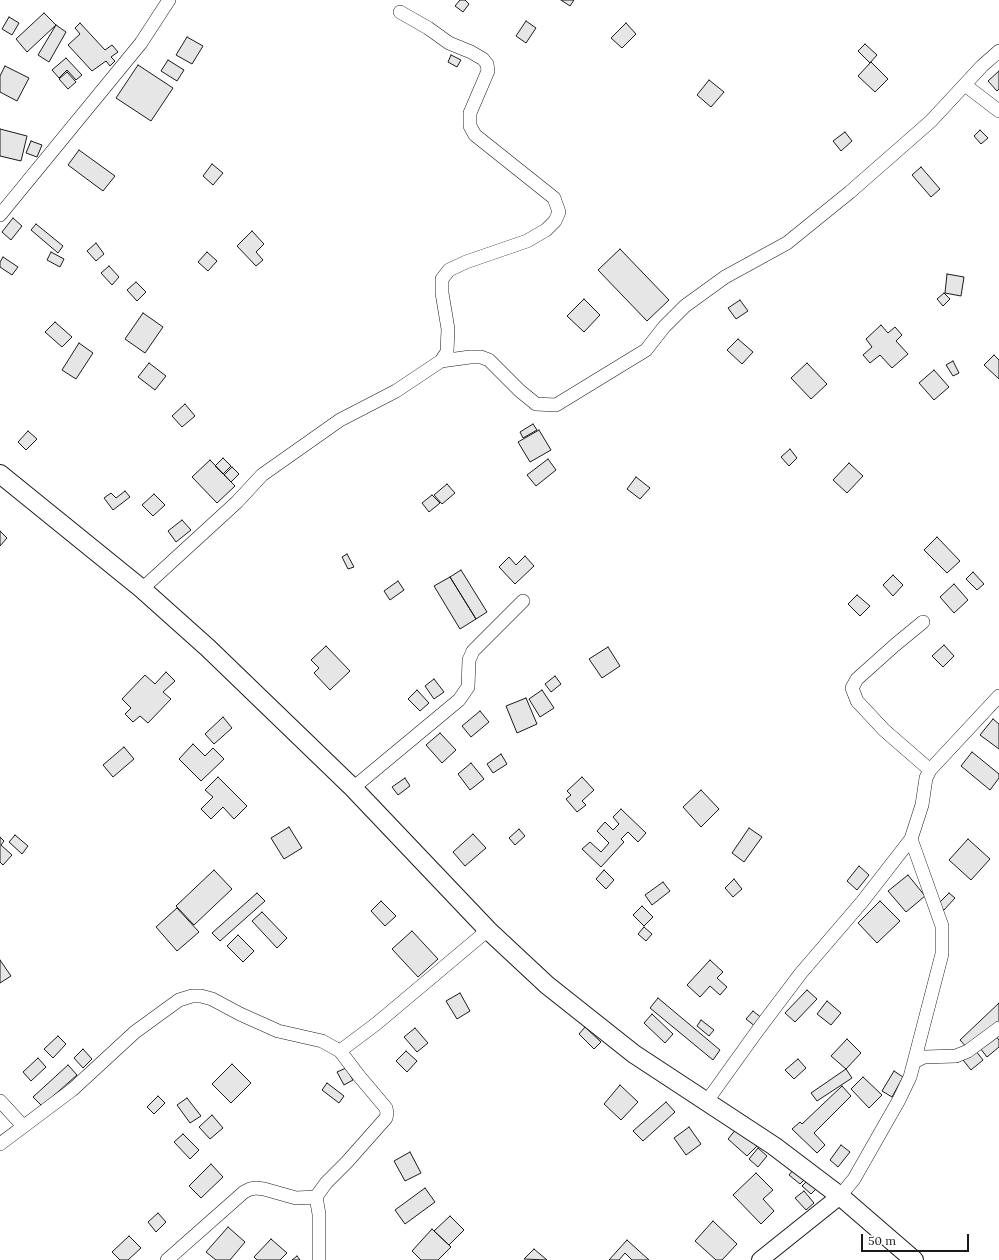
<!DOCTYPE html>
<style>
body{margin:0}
#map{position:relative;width:999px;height:1260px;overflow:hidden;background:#fff;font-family:Lora,serif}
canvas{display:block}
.scale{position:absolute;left:861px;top:1234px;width:108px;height:18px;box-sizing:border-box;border:2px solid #1a1a1a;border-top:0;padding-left:5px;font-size:12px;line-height:14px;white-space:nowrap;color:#1a1a1a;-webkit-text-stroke:3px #fff;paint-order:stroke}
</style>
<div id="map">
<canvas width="999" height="1260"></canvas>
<div class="scale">50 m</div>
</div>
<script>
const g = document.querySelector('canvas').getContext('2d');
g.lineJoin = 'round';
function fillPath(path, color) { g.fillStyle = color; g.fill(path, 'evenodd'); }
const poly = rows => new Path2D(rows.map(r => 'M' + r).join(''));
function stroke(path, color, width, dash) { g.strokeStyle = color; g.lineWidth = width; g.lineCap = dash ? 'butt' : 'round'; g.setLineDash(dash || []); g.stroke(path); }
const building = poly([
 [460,0,465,0,469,4,463,12,455,6,460,0],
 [561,0,574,0,570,6,561,0],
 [44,13,56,25,27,52,16,39,44,13],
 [9,17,19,23,12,35,2,29,9,17],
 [526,21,536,28,526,43,516,36,526,21],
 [80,23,105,50,112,45,118,52,111,57,115,61,110,66,106,61,92,71,68,45,80,34,75,28,80,23],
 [626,23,636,34,622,48,611,38,626,23],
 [56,25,66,32,49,62,38,55,56,25],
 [187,37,203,46,192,64,176,55,187,37],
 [865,44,877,55,870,63,858,51,865,44],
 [451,55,461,60,457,67,448,62,451,55],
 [66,58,82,75,76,80,67,70,59,78,52,70,66,58],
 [168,60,184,70,177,81,161,71,168,60],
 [871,62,888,79,875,92,858,76,871,62],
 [138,65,173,88,151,121,116,98,138,65],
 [5,66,29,78,17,101,0,92,0,76,5,66],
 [999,71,999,89,997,91,988,81,999,71],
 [67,72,76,82,68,89,59,79,67,72],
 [709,80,724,92,711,107,697,95,709,80],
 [0,129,27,136,21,161,0,156,0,129],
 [980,130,988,138,981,144,974,136,980,130],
 [845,132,852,141,841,151,833,141,845,132],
 [31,141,42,145,37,157,26,153,31,141],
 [79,150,115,176,103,191,68,165,79,150],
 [212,164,223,173,213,185,203,176,212,164],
 [921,167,940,189,931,197,912,175,921,167],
 [13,218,22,226,11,240,2,232,13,218],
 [36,224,63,246,58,253,31,230,36,224],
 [252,231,264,244,256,252,263,260,256,266,237,246,252,231],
 [96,243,104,254,96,261,87,251,96,243],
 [620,249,669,300,647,321,598,270,620,249],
 [51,252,64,259,60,267,47,260,51,252],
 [207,252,217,261,208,271,198,262,207,252],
 [3,257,18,267,12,275,0,267,0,262,3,257],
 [109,266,119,277,112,285,101,273,109,266],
 [947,274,964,277,961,296,945,293,947,274],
 [136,282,146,292,137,301,127,290,136,282],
 [944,293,950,299,943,306,937,299,944,293],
 [584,299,600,315,584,332,567,316,584,299],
 [740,300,748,311,736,319,728,308,740,300],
 [143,313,163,327,145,353,125,339,143,313],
 [55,322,72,337,62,347,45,332,55,322],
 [881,325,888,333,895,327,902,335,896,341,908,354,892,368,880,355,870,363,863,355,872,347,866,339,881,325],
 [738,339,753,352,742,364,727,350,738,339],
 [79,343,93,353,76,379,62,370,79,343],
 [994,355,999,360,999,379,984,365,994,355],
 [953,361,959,373,953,376,946,365,953,361],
 [149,363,166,376,155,390,138,377,149,363],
 [807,363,827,384,811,399,791,378,807,363],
 [934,370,949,387,934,400,919,383,934,370],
 [185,404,195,416,182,427,172,416,185,404],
 [533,424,537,430,523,438,520,432,533,424],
 [539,430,551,450,530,462,518,442,539,430],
 [28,431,37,439,26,450,18,442,28,431],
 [790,449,797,458,789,466,781,457,790,449],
 [223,458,231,466,223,474,215,466,223,458],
 [548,459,556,470,536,486,527,475,548,459],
 [210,460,235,486,217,503,192,477,210,460],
 [849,463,863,476,847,493,833,480,849,463],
 [232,467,239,474,231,482,224,475,232,467],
 [636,477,650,488,640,499,627,489,636,477],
 [447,484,455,493,442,504,434,495,447,484],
 [125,491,130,497,113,510,104,498,111,493,116,498,125,491],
 [154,494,165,505,153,516,142,505,154,494],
 [432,495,440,503,429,512,422,503,432,495],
 [182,520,191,530,176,542,168,531,182,520],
 [0,531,7,538,0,546,0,531],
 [937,537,960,561,947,573,924,550,937,537],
 [347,554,354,567,348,569,342,557,347,554],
 [525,556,534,566,515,584,499,567,509,557,516,565,525,556],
 [461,570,487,612,476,619,450,577,461,570],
 [973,572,984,584,977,590,966,579,973,572],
 [893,575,903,585,893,596,883,585,893,575],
 [450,577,476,619,460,629,434,586,450,577],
 [398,581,404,590,390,600,384,591,398,581],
 [954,584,968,600,954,613,940,597,954,584],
 [857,595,870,606,860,616,848,604,857,595],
 [944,645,954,656,943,667,932,656,944,645],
 [326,646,350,671,330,690,314,673,319,668,311,660,326,646],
 [608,647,620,666,602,678,589,659,608,647],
 [166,672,175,681,163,692,171,699,148,723,140,716,133,722,125,714,131,708,122,699,145,675,155,684,166,672],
 [555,676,561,684,551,692,545,684,555,676],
 [434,679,444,692,434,699,425,686,434,679],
 [417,690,429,703,420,711,408,699,417,690],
 [542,690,554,708,540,717,529,699,542,690],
 [526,698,537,724,517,733,506,706,526,698],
 [480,711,489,722,471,737,462,726,480,711],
 [223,717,232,728,214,744,205,734,223,717],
 [993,719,999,724,999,749,980,735,993,719],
 [440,733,456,750,442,763,426,745,440,733],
 [193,744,205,756,213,748,224,759,201,781,179,759,193,744],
 [124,747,134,759,113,777,103,765,124,747],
 [972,752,999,774,999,778,990,790,961,766,972,752],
 [501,754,507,764,493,773,487,764,501,754],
 [471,763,484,779,470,790,458,774,471,763],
 [218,777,247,806,234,819,223,807,211,819,201,809,213,797,205,790,218,777],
 [582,777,594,790,582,801,586,805,577,812,566,799,571,795,567,791,582,777],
 [405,778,410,786,398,795,392,787,405,778],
 [701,790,719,809,701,827,683,807,701,790],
 [621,809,646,833,638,842,628,832,621,839,624,842,601,867,582,849,590,842,601,852,609,843,597,831,605,822,613,830,619,824,613,817,621,809],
 [289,827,302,848,284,859,271,838,289,827],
 [749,828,762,837,744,862,732,853,749,828],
 [519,829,525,836,515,845,509,838,519,829],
 [473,834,486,848,465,866,453,852,473,834],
 [15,835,28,846,22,854,9,842,15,835],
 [0,837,4,841,1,845,12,855,3,865,0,862,0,837],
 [968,839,990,859,971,880,949,860,968,839],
 [859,866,869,875,857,890,847,881,859,866],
 [214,870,232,889,194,925,176,906,214,870],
 [604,870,614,880,606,889,596,879,604,870],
 [908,875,925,896,906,912,888,891,908,875],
 [734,879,742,889,733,897,725,888,734,879],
 [663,882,670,891,652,905,645,895,663,882],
 [257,893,265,901,220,941,212,933,257,893],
 [949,893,955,898,944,910,938,904,949,893],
 [381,901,396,916,385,926,371,911,381,901],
 [880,901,900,921,877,943,858,923,880,901],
 [642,906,653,917,644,926,633,915,642,906],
 [177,908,199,932,177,951,156,927,177,908],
 [262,912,287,938,277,948,252,921,262,912],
 [644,927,652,934,646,941,638,934,644,927],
 [412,931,438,959,418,977,392,949,412,931],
 [238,935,254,951,243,962,227,946,238,935],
 [0,960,11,976,0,983,0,960],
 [710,960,723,972,717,978,727,987,720,995,710,986,700,997,687,985,710,960],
 [807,990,817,999,795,1022,785,1013,807,990],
 [460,993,470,1011,457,1019,446,1001,460,993],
 [658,998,720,1050,713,1060,650,1008,658,998],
 [827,1001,841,1013,831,1025,817,1014,827,1001],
 [999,1003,999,1022,969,1050,960,1040,999,1003],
 [753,1011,763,1019,756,1027,746,1019,753,1011],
 [652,1014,673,1034,665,1043,644,1023,652,1014],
 [701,1020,714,1030,709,1036,697,1026,701,1020],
 [585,1027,601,1042,594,1049,579,1034,585,1027],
 [415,1028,428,1043,417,1052,404,1037,415,1028],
 [995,1035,999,1040,999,1047,987,1057,980,1048,995,1035],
 [58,1036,66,1044,53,1058,44,1049,58,1036],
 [847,1039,861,1053,846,1069,831,1056,847,1039],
 [83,1049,92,1059,83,1068,74,1058,83,1049],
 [975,1050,983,1060,971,1070,963,1060,975,1050],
 [406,1051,417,1061,407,1072,396,1061,406,1051],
 [38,1058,46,1067,31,1081,23,1072,38,1058],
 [798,1059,806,1068,794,1079,785,1070,798,1059],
 [232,1064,251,1083,231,1103,212,1084,232,1064],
 [68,1065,77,1075,42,1106,33,1097,68,1065],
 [346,1068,353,1080,344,1085,337,1072,346,1068],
 [846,1069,852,1078,817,1101,811,1093,846,1069],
 [894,1071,903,1077,892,1097,882,1091,894,1071],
 [863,1077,882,1095,869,1108,851,1089,863,1077],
 [327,1083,344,1096,339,1103,322,1090,327,1083],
 [620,1085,638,1102,621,1120,604,1104,620,1085],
 [842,1086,851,1096,814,1133,825,1145,817,1153,792,1129,800,1122,802,1124,842,1086],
 [158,1096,165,1103,154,1114,147,1107,158,1096],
 [187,1098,201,1116,190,1123,177,1105,187,1098],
 [666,1102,675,1112,643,1141,633,1131,666,1102],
 [212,1115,223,1128,210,1139,199,1127,212,1115],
 [689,1127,701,1144,686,1155,674,1138,689,1127],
 [737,1128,757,1146,747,1156,728,1139,737,1128],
 [183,1134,199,1150,190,1159,174,1142,183,1134],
 [841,1145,850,1152,838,1167,830,1160,841,1145],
 [758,1148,767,1156,758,1167,749,1159,758,1148],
 [410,1152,421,1173,405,1181,394,1161,410,1152],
 [211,1164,223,1177,201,1198,189,1186,211,1164],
 [793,1170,804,1180,800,1184,789,1175,793,1170],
 [756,1173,773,1190,763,1199,774,1211,761,1224,733,1195,756,1173],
 [807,1181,816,1189,811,1194,802,1186,807,1181],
 [425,1188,435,1202,405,1224,395,1210,425,1188],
 [804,1191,814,1203,806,1210,795,1198,804,1191],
 [158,1213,166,1222,156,1232,148,1222,158,1213],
 [450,1216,464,1230,449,1245,434,1231,450,1216],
 [713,1221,737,1244,722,1260,716,1260,695,1241,713,1221],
 [228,1227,245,1242,230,1260,216,1260,206,1252,228,1227],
 [432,1229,451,1247,438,1260,421,1260,412,1251,432,1229],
 [129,1236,141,1248,128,1260,120,1260,112,1252,129,1236],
 [271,1239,287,1253,280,1260,257,1260,254,1257,271,1239],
 [627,1240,649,1260,632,1260,625,1253,619,1260,609,1260,627,1240],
 [534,1249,547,1260,524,1259,534,1249],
 [297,1256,300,1260,292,1260,297,1256]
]);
const minor = poly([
 [965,85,999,111],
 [0,215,141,43,169,0],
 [441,361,470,357,481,357,489,360,520,391,536,404,556,405,646,350,664,327,685,306,725,277,787,243,850,192,931,121,982,66,999,51],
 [142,589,237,502,262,475,340,420,396,391,441,361,447,352,448,329,442,293,442,279,449,270,466,262,527,241,546,230,555,221,559,212,554,198,475,135,470,126,470,113,488,71,487,64,483,59,471,52,449,43,428,28,400,12],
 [923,622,895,645,857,679,852,688,857,701,884,730,930,770],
 [353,788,459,700,468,687,469,660,473,651,523,601],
 [911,839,942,926,942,954,914,1062],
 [0,1101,23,1126],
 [707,1101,758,1030,801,973,862,902,911,839,922,805,926,778,930,770,999,696],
 [0,1144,72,1090,135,1032,179,1000,192,996,201,996,212,999,240,1014,278,1031,322,1041,340,1051,376,1024,488,930],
 [840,1196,854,1179,899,1100,910,1077,914,1062,924,1057,956,1056,968,1051,999,1028],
 [316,1197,319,1214,319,1260],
 [167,1260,244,1192,250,1189,256,1188,264,1189,296,1198,316,1197,326,1183,347,1162,386,1118,387,1113,386,1108,359,1076,340,1051]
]);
const tertiary = poly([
 [760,1260,840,1196]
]);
const secondary = poly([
 [0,474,142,589,208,648,353,788,488,930,547,985,634,1054,774,1146,840,1196,914,1260]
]);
fillPath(building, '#e6e6e6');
stroke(building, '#1a1a1a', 1);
stroke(minor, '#1a1a1a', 14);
stroke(tertiary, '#1a1a1a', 18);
stroke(secondary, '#1a1a1a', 20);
stroke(minor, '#fff', 13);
stroke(tertiary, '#fff', 16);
stroke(secondary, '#fff', 18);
</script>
